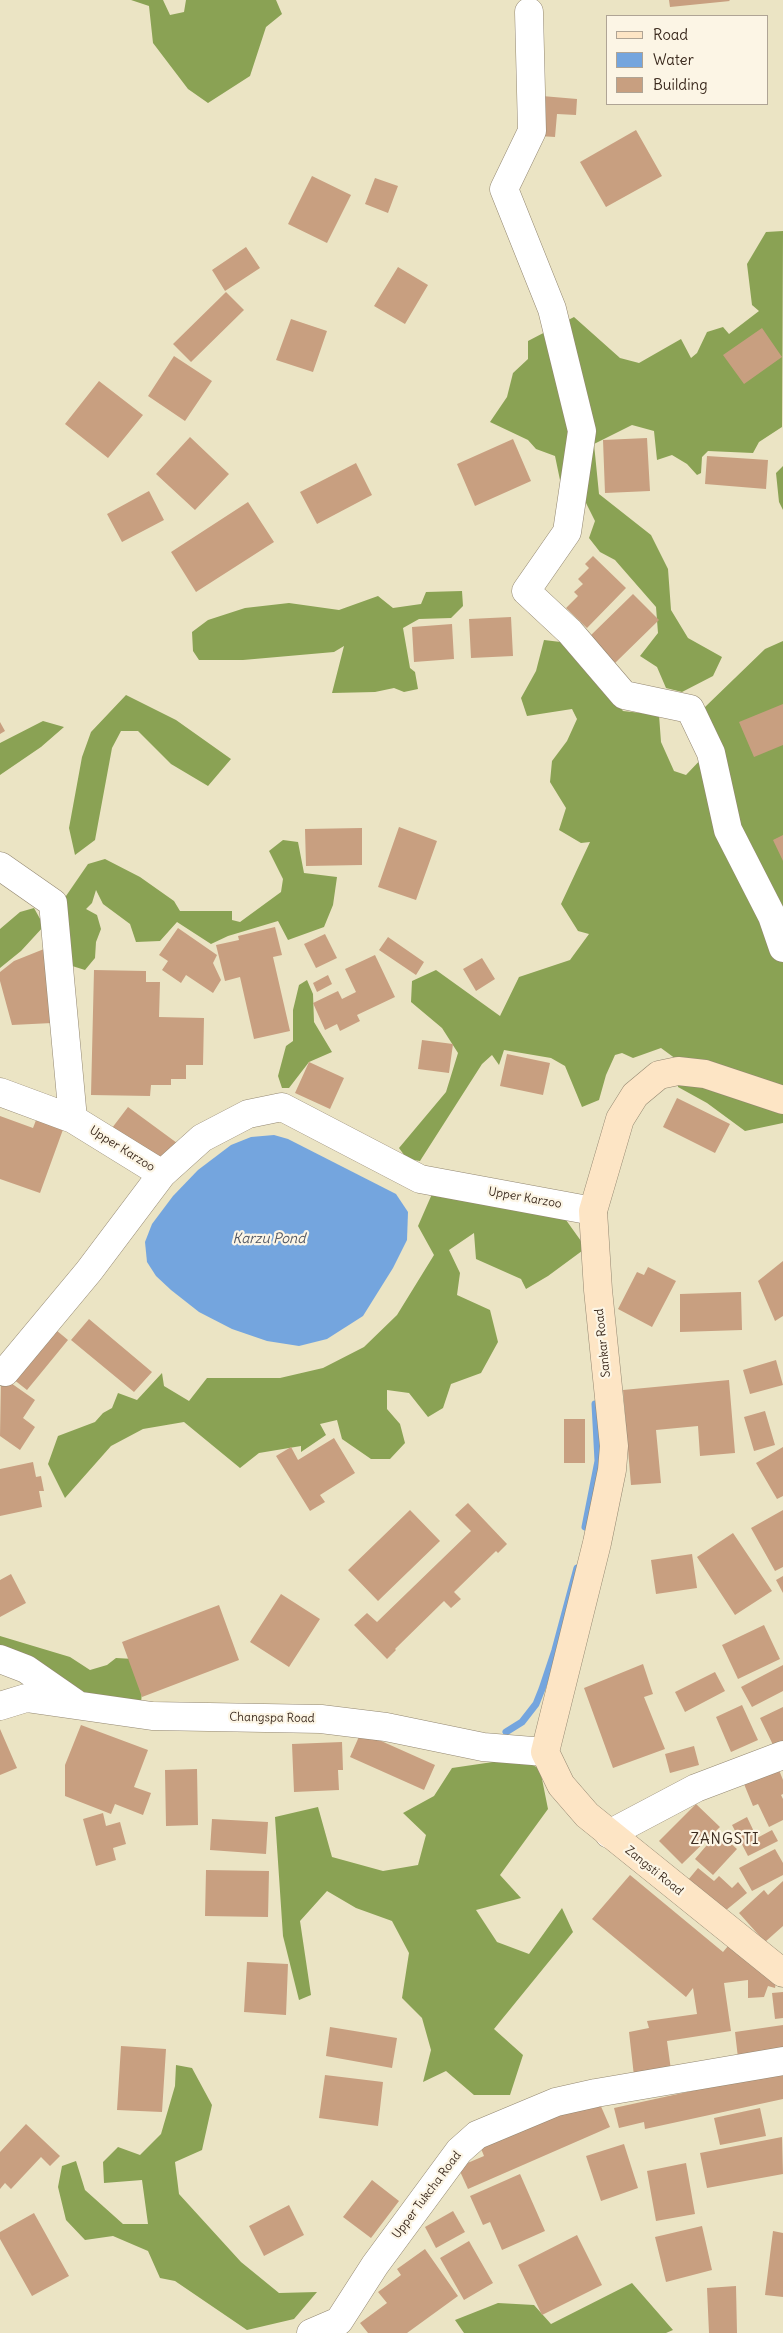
<!DOCTYPE html>
<style>
body{margin:0}
#map{position:relative;width:783px;height:2333px;overflow:hidden;background:#ebe4c4;font-family:Delius,sans-serif}
canvas{display:block}
.legend{position:absolute;left:606px;top:15px;width:162px;height:90px;box-sizing:border-box;background:#fcf5e5;border:1px solid #afa495;margin:0;padding:6px 9px;list-style:none;font-size:15px;color:#3b2a1e}
.legend li{display:flex;align-items:center;gap:10px;height:25px}
.legend b{width:25px;border:1px solid #afa495}
</style>
<div id="map">
<canvas width="783" height="2333"></canvas>
<ul class="legend">
<li><b style="height:6px;background:#fde5c5"></b>Road</li>
<li><b style="height:14px;background:#74a5de"></b>Water</li>
<li><b style="height:14px;background:#c89f80"></b>Building</li>
</ul>
</div>
<script>
const g = document.querySelector('canvas').getContext('2d');
g.lineJoin = 'round';
function fillPath(path, color) { g.fillStyle = color; g.fill(path, 'evenodd'); }
const poly = rows => new Path2D(rows.map(r => 'M' + r).join(''));
function stroke(path, color, width, dash) { g.strokeStyle = color; g.lineWidth = width; g.lineCap = dash ? 'butt' : 'round'; g.setLineDash(dash || []); g.stroke(path); }
function write(font, color, halo, rows, align = 'center') {
  g.font = font + ' Delius,sans-serif'; g.lineWidth = 4.5; g.setLineDash([]); g.textBaseline = 'middle'; g.strokeStyle = halo; g.fillStyle = color; for (const [text, x, y, turn = 0] of rows) {
    g.save(); g.translate(x, y); g.rotate((+turn || 0) * Math.PI / 180); g.textAlign = isNaN(turn) ? turn : align; if (halo) g.strokeText(text, 0, 0); g.fillText(text, 0, 0); g.restore();
  }
}
const forest = poly([
 [131,0,163,0,170,15,184,12,186,0,276,0,282,14,266,27,250,76,208,103,188,89,153,43,149,6],
 [783,231,782,427,759,442,753,453,708,451,702,457,701,473,697,475,687,464,672,455,657,460,654,431,632,425,594,444,599,494,651,535,668,569,671,610,688,638,722,657,713,676,682,692,666,688,657,667,640,656,658,633,656,607,615,560,600,552,589,538,595,521,583,497,560,480,555,456,536,449,528,440,490,422,507,397,513,373,528,359,528,341,574,317,620,358,639,363,681,339,691,358,697,353,707,332,723,327,729,334,759,311,752,305,747,264,766,232],
 [783,466,783,510,779,502,776,473],
 [462,591,463,606,451,618,419,619,403,628,410,668,415,672,418,689,404,692,394,688,375,692,332,693,344,646,334,652,243,660,199,660,193,651,192,632,208,620,245,608,289,603,339,610,378,596,393,608,421,604,426,592],
 [544,640,569,643,623,711,659,715,661,742,674,771,686,775,705,755,705,707,765,649,783,641,783,1123,745,1131,707,1103,678,1087,676,1059,661,1048,633,1058,622,1053,615,1055,606,1075,599,1100,582,1107,565,1066,551,1058,504,1050,499,1065,492,1055,482,1064,420,1161,407,1159,399,1148,446,1092,458,1053,442,1028,411,1002,412,981,436,970,500,1016,519,977,570,960,589,934,578,931,561,904,590,842,581,843,559,830,566,808,550,782,552,761,567,741,577,719,572,709,527,716,521,698,536,671],
 [126,695,176,720,231,759,208,786,171,764,138,731,121,731,112,748,95,840,75,855,69,828,82,757,91,732],
 [43,721,64,727,41,747,0,775,0,743],
 [283,840,298,842,304,873,337,877,333,905,324,927,288,940,278,921,228,936,211,944,177,922,160,941,136,942,130,924,103,904,96,890,92,903,86,909,97,915,101,929,96,942,95,958,85,970,69,965,65,950,66,896,88,864,105,859,140,877,174,901,180,911,232,911,232,920,240,922,281,892,283,879,269,851],
 [34,908,44,926,21,951,0,968,0,929,20,912],
 [307,980,313,994,314,1022,332,1052,309,1062,289,1088,282,1088,278,1076,286,1046,293,1041,293,1010,299,985],
 [432,1194,566,1220,586,1248,548,1276,526,1289,521,1279,476,1259,474,1233,449,1250,460,1273,457,1295,490,1310,498,1342,481,1373,451,1384,443,1408,428,1417,409,1393,387,1390,387,1409,400,1424,405,1443,390,1459,371,1459,342,1439,337,1420,320,1424,326,1435,301,1452,301,1446,259,1453,240,1468,184,1422,143,1429,111,1446,65,1498,48,1464,58,1436,95,1422,103,1413,112,1408,118,1393,137,1400,162,1373,164,1386,189,1401,207,1378,280,1378,323,1368,364,1347,397,1315,434,1255,418,1226],
 [0,1636,70,1657,90,1670,107,1665,116,1658,134,1659,142,1692,141,1703,115,1708,0,1670],
 [520,1758,540,1769,548,1809,500,1875,521,1898,476,1910,497,1942,529,1954,562,1908,573,1932,494,2029,523,2055,510,2095,474,2095,446,2071,423,2082,431,2050,422,2018,402,1998,409,1953,392,1921,356,1908,327,1891,300,1921,311,1995,299,2000,283,1936,275,1817,318,1807,332,1857,383,1871,418,1865,426,1835,403,1813,434,1796,452,1768],
 [176,2065,192,2068,212,2105,202,2150,175,2162,179,2194,241,2262,279,2293,317,2292,294,2319,247,2330,175,2281,160,2278,148,2251,113,2236,85,2240,66,2220,58,2187,62,2166,76,2161,85,2190,123,2224,148,2224,142,2180,104,2183,103,2162,118,2147,140,2155,161,2134,175,2086],
 [632,2283,673,2330,666,2333,464,2333,455,2320,498,2303,534,2305,551,2324]
]);
const water = poly([
 [274,1135,288,1139,396,1194,408,1212,407,1240,393,1268,363,1316,327,1339,299,1346,267,1341,232,1329,199,1312,171,1290,156,1276,147,1262,145,1242,152,1224,173,1196,198,1170,231,1145,251,1137]
]);
const stream = poly([
 [585,1527,598,1461,595,1404],
 [506,1732,522,1722,536,1704,542,1689,555,1650,577,1568]
]);
const building = poly([
 [669,0,729,0,730,1,670,7],
 [542,96,577,99,576,115,557,114,555,137,539,136],
 [636,130,662,176,606,207,580,162],
 [312,176,351,195,327,243,288,224],
 [375,178,398,186,388,213,365,204],
 [246,247,260,268,225,291,212,270],
 [398,267,428,285,405,324,374,306],
 [226,292,244,310,191,362,173,344],
 [291,319,327,331,313,372,276,360],
 [762,328,782,357,744,384,723,355],
 [174,356,212,381,185,421,148,396],
 [99,381,143,415,108,458,65,424],
 [190,437,229,474,195,510,156,474],
 [647,438,650,491,605,493,603,440],
 [513,439,531,481,475,506,457,464],
 [707,456,768,460,766,489,705,484],
 [356,463,372,495,317,524,300,492],
 [149,491,164,520,122,542,107,514],
 [248,502,274,542,196,592,171,552],
 [593,556,626,588,587,628,566,608,578,596,574,592,583,584,578,579,589,568,585,564],
 [633,594,659,620,614,664,588,638],
 [511,617,513,656,471,658,469,619],
 [452,624,454,659,414,662,412,627],
 [783,704,783,745,754,757,739,722],
 [0,722,5,731,0,734],
 [399,827,437,841,416,900,378,887],
 [362,828,362,865,306,866,305,829],
 [783,835,783,861,773,840],
 [275,927,282,955,273,957,290,1031,254,1039,240,977,225,981,216,945,239,940,238,936],
 [178,928,217,955,213,963,221,980,213,993,186,975,181,983,162,970,168,961,159,955],
 [325,934,337,958,316,968,304,944],
 [388,937,424,962,416,975,379,950],
 [44,949,52,1023,12,1025,0,981,0,972,14,961],
 [375,955,395,997,357,1015,360,1021,340,1031,337,1024,325,1030,313,1003,338,991,342,999,356,992,345,969],
 [482,958,495,979,476,991,463,969],
 [94,970,146,971,146,982,160,982,159,1017,204,1018,203,1065,186,1065,186,1079,171,1079,171,1085,151,1085,150,1096,91,1095],
 [328,975,332,984,317,992,313,983],
 [422,1040,453,1044,449,1073,418,1069],
 [507,1054,550,1063,543,1095,500,1086],
 [309,1062,344,1078,330,1109,295,1093],
 [677,1098,730,1124,715,1153,663,1127],
 [128,1107,177,1143,161,1164,112,1128],
 [38,1115,65,1124,40,1193,0,1179,0,1116,33,1128],
 [783,1261,783,1316,775,1321,758,1281],
 [648,1267,676,1281,652,1327,618,1309,637,1272,644,1275],
 [741,1292,742,1330,680,1332,680,1294],
 [89,1319,152,1372,134,1392,71,1340],
 [50,1325,68,1340,27,1390,8,1375],
 [776,1360,783,1385,750,1394,743,1370],
 [1,1376,35,1400,23,1418,35,1427,20,1450,0,1436],
 [729,1380,735,1453,700,1456,698,1426,656,1430,661,1483,631,1485,623,1390],
 [765,1411,775,1445,754,1451,744,1417],
 [564,1419,585,1419,585,1463,564,1463],
 [334,1438,355,1473,320,1495,325,1502,310,1511,276,1456,291,1447,298,1460],
 [783,1447,783,1496,777,1499,756,1463],
 [33,1462,36,1477,41,1476,44,1491,39,1491,42,1507,0,1516,0,1469],
 [468,1503,507,1544,498,1553,496,1551,454,1592,461,1599,451,1608,444,1601,395,1649,396,1650,387,1659,354,1625,367,1613,377,1622,471,1531,455,1515],
 [410,1510,440,1541,378,1601,348,1570],
 [783,1510,783,1567,775,1571,751,1528],
 [733,1533,772,1591,735,1615,697,1557],
 [692,1554,697,1588,656,1594,651,1560],
 [11,1574,26,1603,0,1617,0,1580],
 [783,1576,783,1593,776,1580],
 [281,1594,320,1619,289,1667,250,1642],
 [219,1605,239,1660,142,1697,122,1642],
 [764,1625,780,1659,738,1679,722,1645],
 [643,1664,653,1694,644,1697,665,1749,613,1768,584,1688],
 [783,1665,783,1691,752,1707,741,1687],
 [715,1672,725,1691,685,1712,675,1692],
 [742,1705,758,1740,731,1752,716,1717],
 [783,1707,783,1745,775,1749,760,1718],
 [81,1725,148,1750,134,1787,151,1793,143,1815,115,1804,111,1814,65,1796,65,1765],
 [0,1729,17,1768,0,1775],
 [361,1732,435,1765,424,1790,350,1757],
 [342,1742,343,1770,338,1770,339,1790,294,1792,292,1744],
 [694,1746,699,1765,670,1773,665,1754],
 [197,1769,198,1825,166,1826,165,1770],
 [779,1770,783,1780,783,1794,781,1795,783,1799,783,1820,769,1827,758,1804,753,1806,744,1784],
 [696,1804,720,1827,682,1864,659,1841],
 [103,1813,106,1826,120,1822,126,1844,113,1848,116,1860,96,1866,83,1819],
 [747,1817,757,1838,772,1830,778,1841,748,1856,732,1825],
 [212,1819,268,1822,266,1854,210,1850],
 [718,1832,737,1849,713,1875,695,1859],
 [775,1849,783,1863,783,1875,752,1891,739,1868],
 [698,1868,714,1881,719,1876,732,1888,738,1882,747,1893,725,1911,688,1880],
 [206,1870,269,1871,268,1917,205,1916],
 [630,1875,723,1952,728,1946,777,1977,775,1988,768,1986,764,1997,748,1998,748,1980,724,1983,731,2031,667,2041,671,2070,634,2076,629,2032,649,2028,647,2021,697,2014,693,1988,686,1997,592,1919],
 [783,1881,783,1926,765,1942,739,1913,764,1890,768,1895],
 [247,1962,288,1964,286,2015,244,2012],
 [783,1992,783,2018,775,2019,772,1993],
 [783,2025,783,2050,738,2058,735,2032],
 [330,2027,397,2038,392,2068,326,2056],
 [121,2046,166,2049,162,2112,117,2110],
 [783,2071,783,2099,645,2129,644,2122,619,2128,614,2108],
 [325,2075,383,2082,378,2126,319,2118],
 [596,2095,610,2127,468,2189,458,2167,484,2156,480,2146],
 [760,2108,766,2136,720,2145,714,2118],
 [26,2124,60,2156,50,2166,41,2157,11,2189,5,2183,0,2189,0,2152],
 [782,2137,783,2174,707,2188,700,2153],
 [624,2144,638,2188,601,2201,586,2156],
 [686,2163,695,2214,656,2221,647,2171],
 [520,2174,545,2231,502,2250,490,2222,483,2225,470,2196],
 [372,2180,399,2201,371,2238,343,2217],
 [289,2205,304,2235,264,2256,249,2226],
 [453,2211,465,2232,436,2248,425,2227],
 [34,2213,69,2276,32,2296,0,2239,0,2232],
 [702,2226,712,2270,666,2282,655,2237],
 [773,2231,783,2233,783,2297,765,2295],
 [577,2235,602,2285,542,2315,518,2265],
 [469,2241,493,2283,464,2300,440,2258],
 [425,2249,458,2296,407,2333,368,2333,360,2323,387,2303,378,2292,401,2275,397,2269],
 [736,2286,737,2333,709,2333,707,2288]
]);
const street = poly([
 [529,12,532,131,504,189,552,309,582,431,567,532,526,591,570,632,624,695,690,709,711,753,728,830,772,916,783,948],
 [0,866,53,903,73,1119,162,1174,202,1138,248,1114,282,1107,420,1179,593,1211],
 [0,1092,73,1119],
 [5,1372,89,1271,162,1174],
 [0,1659,26,1669,75,1703],
 [0,1706,26,1698,152,1716,321,1719,386,1727,483,1747,545,1752],
 [609,1834,696,1788,783,1755],
 [311,2333,339,2321,375,2265,459,2151,477,2135,556,2102,596,2093,783,2061]
]);
const secondary = poly([
 [783,1100,705,1074,678,1071,659,1075,635,1095,620,1119,593,1211,598,1290,614,1446,612,1470,597,1543,545,1752,561,1785,587,1815,783,1973]
]);
const streetNames = [
 ["Upper Karzoo",122,1149,32],
 ["Upper Karzoo",525,1198,10],
 ["Sankar Road",603,1343,-96],
 ["Changspa Road",272,1718,1],
 ["Zangsti Road",654,1871,39],
 ["Upper Tukcha Road",427,2195,-53]
];
const waterNames = [
 ["Karzu Pond",269,1239]
];
const quarterNames = [
 ["ZANGSTI",725,1840]
];
fillPath(forest, '#8aa254');
fillPath(water, '#74a5de');
stroke(stream, '#74a5de', 7);
fillPath(building, '#c89f80');
stroke(street, '#938771', 29);
stroke(secondary, '#938771', 29);
stroke(street, '#fff', 28);
stroke(secondary, '#fde5c5', 28);
write('12px', '#3b2a1e', '#fcf5e5', streetNames);
write('italic 14px', '#4f5561', '#fcf5e5', waterNames);
g.letterSpacing = '1px';
write('15px', '#3b2a1e', '#fcf5e5', quarterNames);
g.letterSpacing = '0px';
</script>
